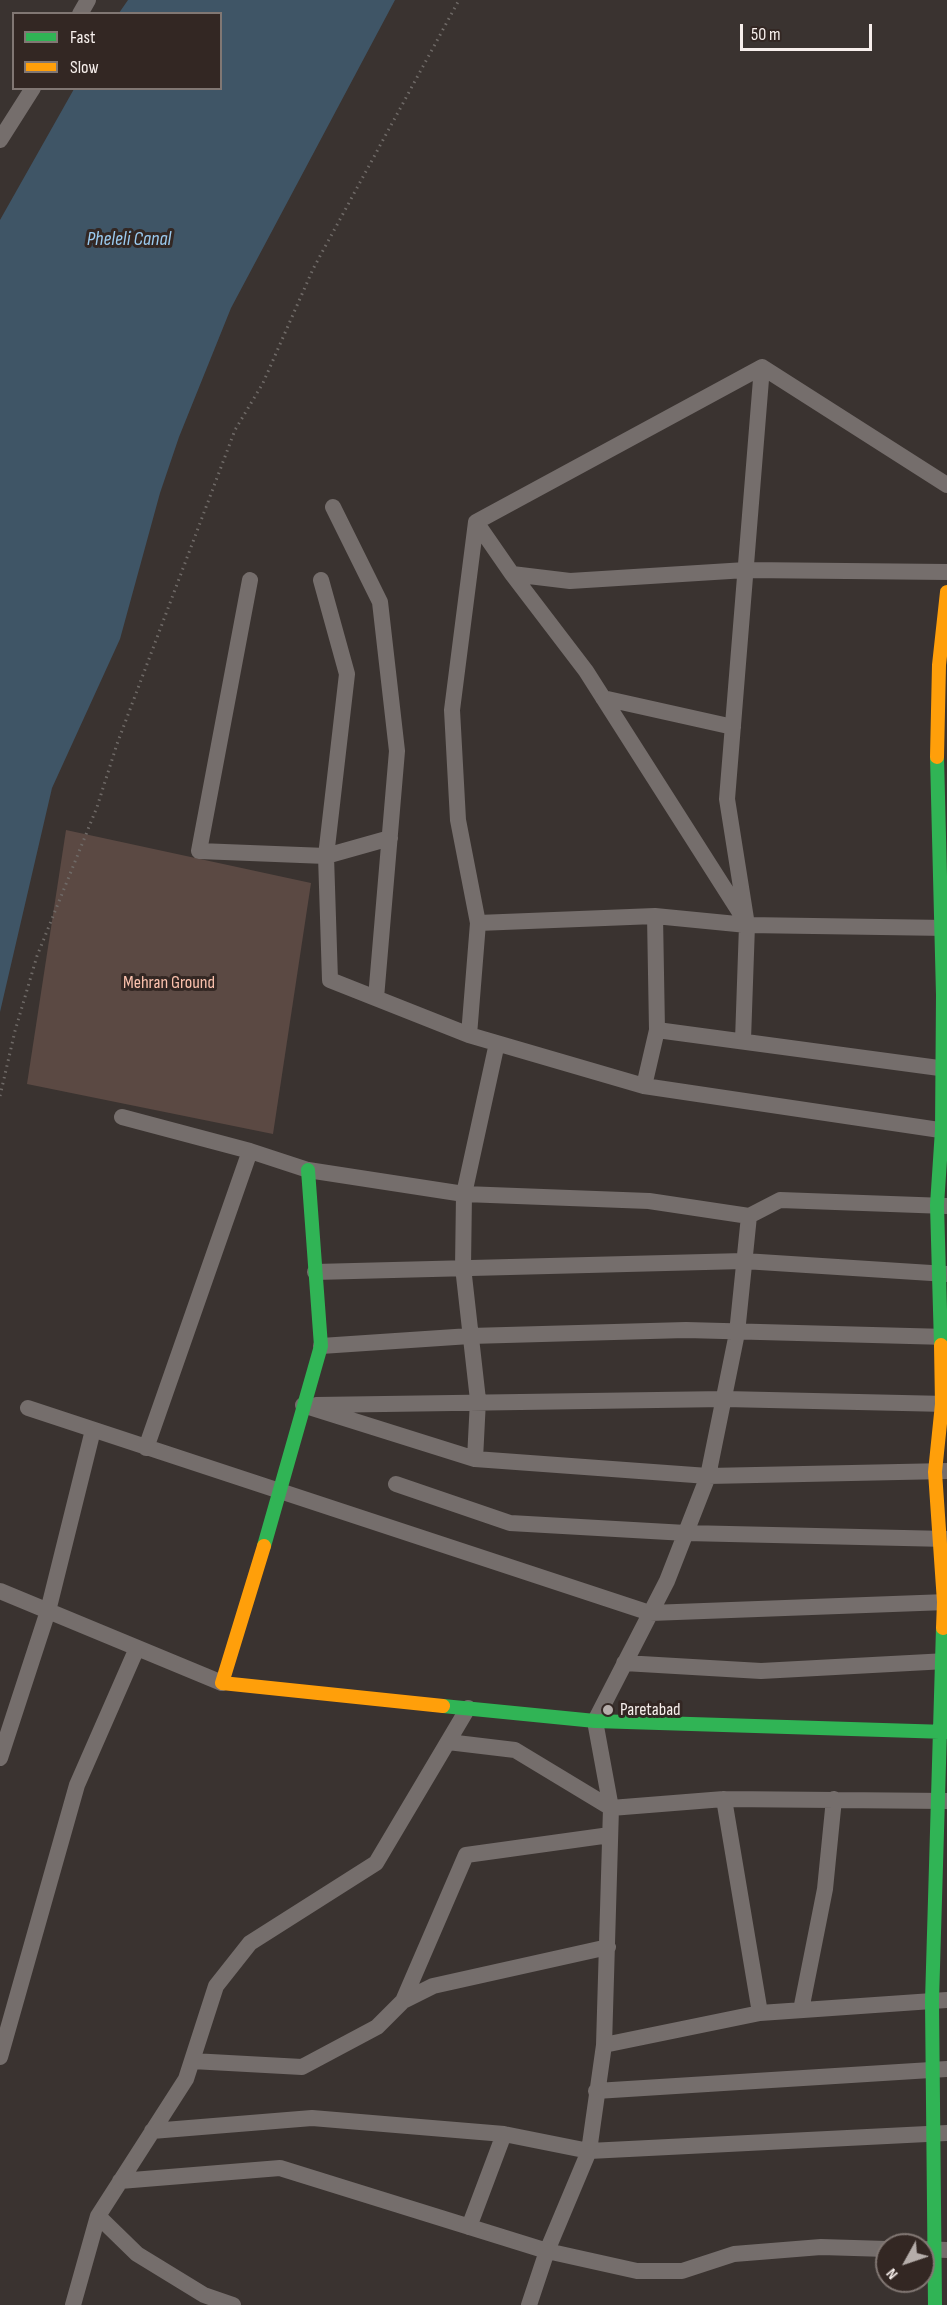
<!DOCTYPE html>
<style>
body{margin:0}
#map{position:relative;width:947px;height:2305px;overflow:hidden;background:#3a3330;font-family:"Sofia Sans Condensed",sans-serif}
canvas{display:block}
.legend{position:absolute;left:12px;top:12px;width:210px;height:78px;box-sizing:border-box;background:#332723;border:2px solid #817773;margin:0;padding:8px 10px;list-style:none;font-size:18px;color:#f7efec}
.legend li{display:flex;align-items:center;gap:12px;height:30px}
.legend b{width:30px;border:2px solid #817773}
.north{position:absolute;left:875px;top:2233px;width:60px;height:60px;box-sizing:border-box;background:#332723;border:2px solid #817773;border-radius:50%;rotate:230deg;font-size:16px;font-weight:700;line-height:24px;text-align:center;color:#f7efec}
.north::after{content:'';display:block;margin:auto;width:21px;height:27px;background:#b5adaa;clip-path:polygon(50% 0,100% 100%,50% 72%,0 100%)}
.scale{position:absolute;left:740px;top:24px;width:132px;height:27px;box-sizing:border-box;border:3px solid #f7efec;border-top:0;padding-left:8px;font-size:18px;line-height:21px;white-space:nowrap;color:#f7efec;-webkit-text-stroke:4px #332723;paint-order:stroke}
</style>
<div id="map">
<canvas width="947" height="2305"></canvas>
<ul class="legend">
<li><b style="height:8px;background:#30b455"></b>Fast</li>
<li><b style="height:8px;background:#ff9f0a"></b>Slow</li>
</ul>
<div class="north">N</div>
<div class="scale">50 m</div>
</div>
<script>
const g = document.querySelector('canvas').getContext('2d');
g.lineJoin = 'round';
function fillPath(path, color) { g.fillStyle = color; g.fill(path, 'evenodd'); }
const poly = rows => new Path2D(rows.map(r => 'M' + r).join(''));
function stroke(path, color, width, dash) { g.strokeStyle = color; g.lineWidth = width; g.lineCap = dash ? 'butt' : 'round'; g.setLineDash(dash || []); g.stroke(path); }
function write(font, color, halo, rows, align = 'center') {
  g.font = font + ' "Sofia Sans Condensed",sans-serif'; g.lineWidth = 6; g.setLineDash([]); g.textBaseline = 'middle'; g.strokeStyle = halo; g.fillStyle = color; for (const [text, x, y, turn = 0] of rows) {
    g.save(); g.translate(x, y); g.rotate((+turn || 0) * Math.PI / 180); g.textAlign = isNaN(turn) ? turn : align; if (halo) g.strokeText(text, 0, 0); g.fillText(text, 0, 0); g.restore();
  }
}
const green = poly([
 [66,830,311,883,273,1134,27,1084]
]);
const water = poly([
 [128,0,395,0,231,308,179,437,160,493,120,639,52,788,0,1012,0,220,74,89,220,88,220,14,119,13]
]);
const path = poly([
 [0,1096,15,1031,37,956,97,807,117,744,235,430,263,383,313,269,459,0]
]);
const street = poly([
 [80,14,88,0],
 [0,140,33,88],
 [333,507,380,602,397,751,376,998],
 [476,522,762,367,947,485],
 [476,522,512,574,570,581,746,570,947,572],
 [512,574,586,671,744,919],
 [250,580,199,851,326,856,347,674,321,580],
 [603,698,733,727],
 [390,838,326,856,330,980,469,1035,644,1086,947,1131],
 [655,916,657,1030],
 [478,923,655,916,747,925,947,928],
 [469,1035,478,923,458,820,452,710,476,522],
 [743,1040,747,925,727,799,762,367],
 [644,1086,657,1030,947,1069],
 [122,1117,250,1151,308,1170,464,1194,649,1201,749,1216,780,1200,946,1206],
 [315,1272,744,1261,947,1274],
 [321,1346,470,1336,686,1330,947,1337],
 [303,1405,475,1459,708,1476,947,1471],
 [316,1405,725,1399,947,1404],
 [28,1408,650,1613,947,1602],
 [146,1448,250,1151],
 [475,1459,478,1400,463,1267,464,1194,497,1043],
 [396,1484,510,1523,686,1533,947,1539],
 [0,1591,222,1683],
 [624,1663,761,1671,947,1661],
 [448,1742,515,1750,611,1808,724,1799,947,1801],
 [0,1758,48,1611,93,1430],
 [724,1799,760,2013],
 [403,2001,466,1855,610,1835],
 [801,2010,825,1889,834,1799],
 [604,2045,760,2013,947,2000],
 [0,2057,77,1785,137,1648],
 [192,2061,302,2067,377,2027,403,2001,433,1986,608,1947],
 [596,2091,947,2069],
 [152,2131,312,2118,504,2134,589,2151,947,2133],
 [120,2181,280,2168,547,2251,637,2271,682,2271,734,2254,821,2247,887,2249],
 [98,2216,137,2254,204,2295,233,2305],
 [469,2227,504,2134],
 [923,2249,947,2250],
 [73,2305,98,2216,186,2079,216,1986,250,1943,376,1863,468,1708],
 [529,2305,547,2251,589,2151,604,2045,611,1808,595,1721,667,1581,708,1476,737,1333,749,1216]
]);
const fast = poly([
 [937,757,943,995,942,1130,937,1205,941,1345],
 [264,1546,321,1346,308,1170],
 [443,1706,595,1721,947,1732],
 [935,2305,932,2001,943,1628]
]);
const slow = poly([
 [937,757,939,665,947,592],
 [941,1345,942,1404,935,1472,944,1602,943,1628],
 [264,1546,222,1683,443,1706]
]);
const markers = [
 [608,1710,6,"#b5adaa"]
];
const parkNames = [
 ["Mehran Ground",169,983]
];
const poiNames = [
 ["Paretabad",620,1710]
];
const waterNames = [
 ["Pheleli Canal",129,240]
];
fillPath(green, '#5b4943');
fillPath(water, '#3f5566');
stroke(path, '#6f6a67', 3, [1.5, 4.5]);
stroke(street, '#756e6c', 16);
stroke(fast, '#30b455', 14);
stroke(slow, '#ff9f0a', 14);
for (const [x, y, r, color] of markers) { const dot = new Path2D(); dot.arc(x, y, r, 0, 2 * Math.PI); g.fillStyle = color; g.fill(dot); stroke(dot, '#332723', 2); }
write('18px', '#fcc2ae', '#332723', parkNames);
write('18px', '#f7efec', '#332723', poiNames, 'left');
write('italic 20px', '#9bcbf0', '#332723', waterNames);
</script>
